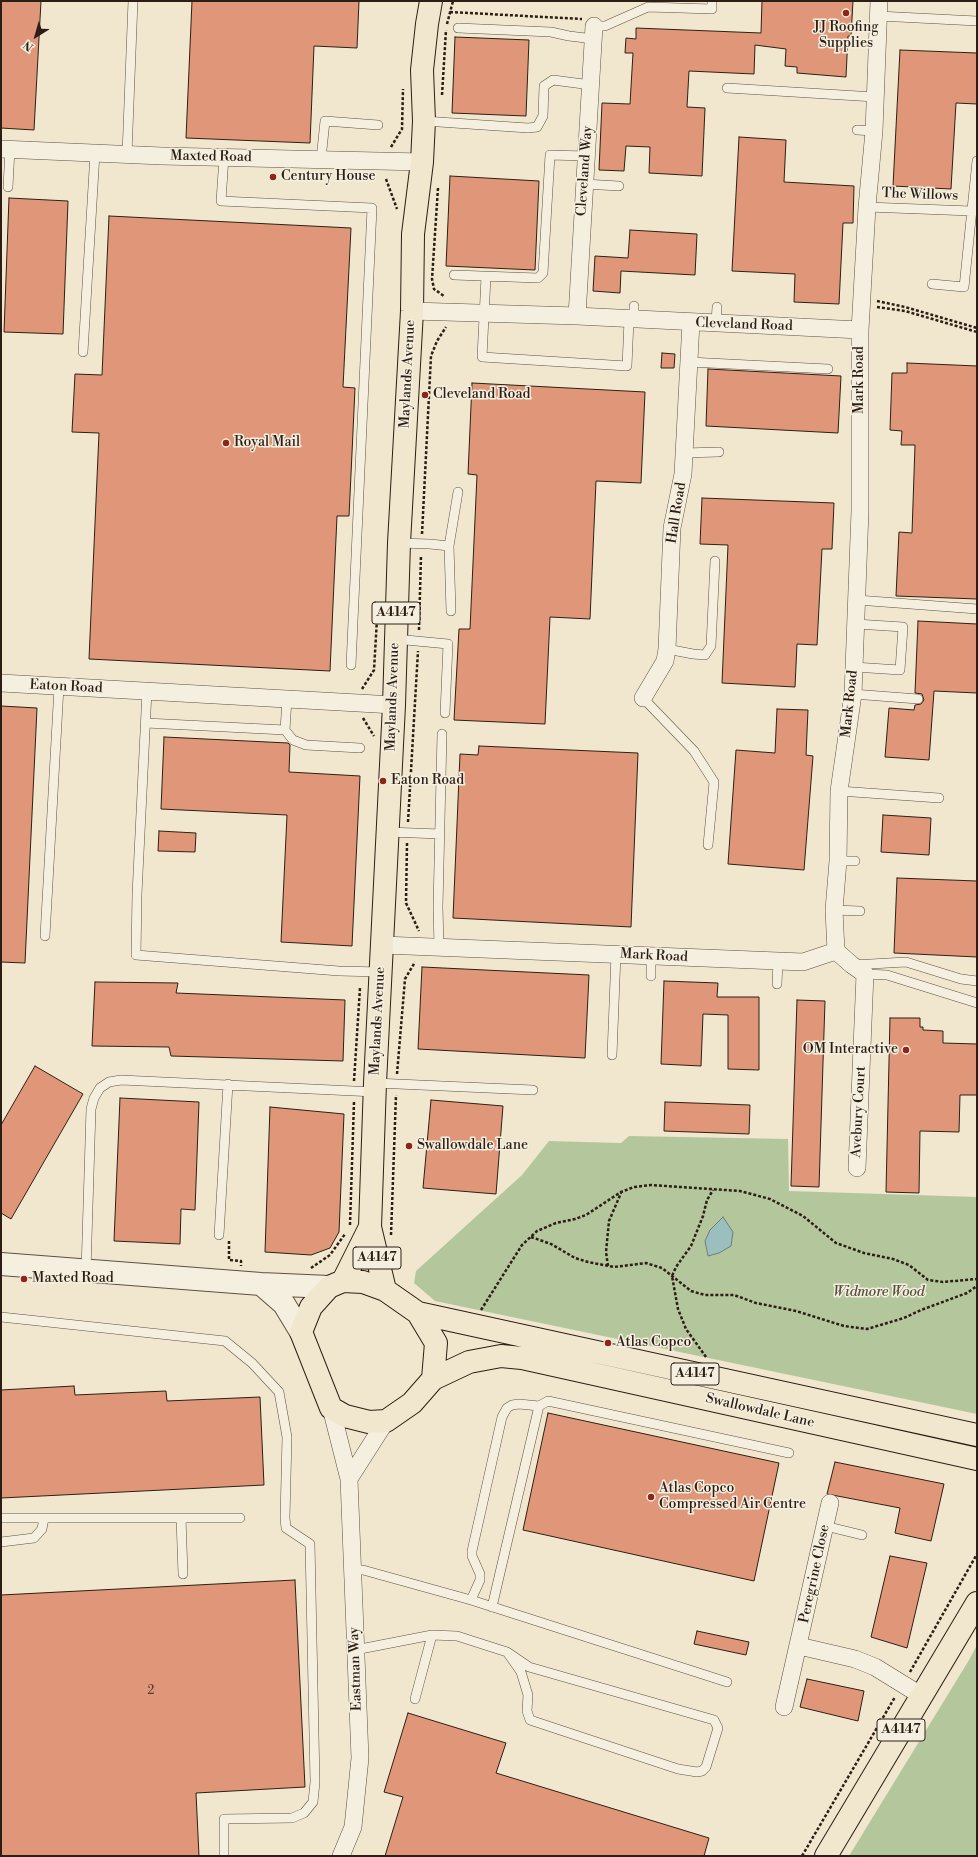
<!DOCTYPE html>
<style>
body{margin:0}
#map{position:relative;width:978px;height:1857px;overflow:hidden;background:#f0e7ce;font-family:"Libre Bodoni",serif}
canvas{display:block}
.frame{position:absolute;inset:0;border:2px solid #2d1e15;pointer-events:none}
.north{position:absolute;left:16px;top:16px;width:40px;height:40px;-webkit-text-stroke:3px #f5efdf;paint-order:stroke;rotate:217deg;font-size:11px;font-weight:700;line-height:16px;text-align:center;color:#2d1e15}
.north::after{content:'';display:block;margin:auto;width:14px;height:18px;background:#2d1e15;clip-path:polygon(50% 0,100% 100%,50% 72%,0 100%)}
</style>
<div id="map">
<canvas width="978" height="1857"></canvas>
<div class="frame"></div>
<div class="north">N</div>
</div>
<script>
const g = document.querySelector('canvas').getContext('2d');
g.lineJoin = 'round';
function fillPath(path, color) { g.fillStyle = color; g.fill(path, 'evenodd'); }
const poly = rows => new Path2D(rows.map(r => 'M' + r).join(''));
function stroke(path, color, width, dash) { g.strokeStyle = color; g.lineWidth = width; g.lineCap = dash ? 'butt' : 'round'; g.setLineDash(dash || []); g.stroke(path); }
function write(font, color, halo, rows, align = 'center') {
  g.font = font + ' "Libre Bodoni",serif'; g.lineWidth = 3; g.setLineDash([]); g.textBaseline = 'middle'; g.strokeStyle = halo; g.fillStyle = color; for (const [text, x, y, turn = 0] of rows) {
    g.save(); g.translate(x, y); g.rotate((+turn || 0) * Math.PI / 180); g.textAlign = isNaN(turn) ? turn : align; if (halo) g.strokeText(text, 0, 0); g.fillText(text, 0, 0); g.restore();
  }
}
const green = poly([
 [629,1136,788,1139,789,1191,977,1197,977,1414,435,1301,414,1283,416,1271,522,1175,549,1141,621,1143],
 [977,1645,977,1856,849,1856,969,1660]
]);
const water = poly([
 [723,1217,733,1232,731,1246,719,1253,708,1256,705,1241,710,1230,723,1217]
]);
const building = poly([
 [1,1,41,1,34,130,1,128,1,1],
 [192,1,359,1,357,48,314,46,310,143,186,138,192,1],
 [762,1,853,1,851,36,848,36,846,77,797,73,797,67,785,66,786,49,755,45,754,74,689,71,687,107,705,108,702,176,649,173,650,147,626,146,624,171,599,170,602,103,630,104,633,53,625,53,626,38,636,39,636,28,761,33,762,1],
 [455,37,529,40,526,116,452,113,455,37],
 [900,50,977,53,977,104,956,103,951,189,893,186,900,50],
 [739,137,786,140,784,182,854,186,853,223,843,223,839,304,794,302,795,274,732,271,739,137],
 [450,176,539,181,535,270,446,266,450,176],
 [9,198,68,201,63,334,4,332,9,198],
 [109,216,351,228,343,387,355,388,352,453,349,516,337,516,330,671,89,659,99,433,72,432,75,374,102,375,109,216],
 [630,230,697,234,695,275,621,271,620,293,593,291,595,256,628,258,630,230],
 [662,353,675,354,674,368,661,368,662,353],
 [907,363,977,366,977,599,896,596,899,532,912,533,915,445,901,445,902,431,890,430,892,373,907,373,907,363],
 [708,369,841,376,838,433,706,426,708,369],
 [472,383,645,392,641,483,596,481,590,619,550,617,545,724,454,720,459,629,470,629,477,475,468,474,472,383],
 [702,498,834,503,832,549,822,549,817,645,797,644,795,687,722,683,728,545,700,544,702,498],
 [918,621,977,624,977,693,934,691,929,760,885,757,889,708,914,710,915,705,921,704,924,700,922,694,915,693,918,621],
 [1,706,37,708,25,963,1,962,1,706],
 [777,709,808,710,806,755,813,756,804,870,728,864,736,750,775,753,777,709],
 [164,737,288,743,290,745,289,772,360,776,352,946,281,942,287,815,161,809,164,737],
 [479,746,638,753,631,927,453,918,460,754,478,755,479,746],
 [883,815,931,818,929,855,881,852,883,815],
 [159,831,196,833,195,852,158,851,159,831],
 [897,878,977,881,977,957,894,953,897,878],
 [422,967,589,975,585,1058,418,1049,422,967],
 [664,981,718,983,717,997,759,997,759,1070,728,1069,728,1015,703,1014,701,1066,661,1064,664,981],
 [95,982,178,983,176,993,345,1000,343,1061,171,1056,169,1047,92,1046,95,982],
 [797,1000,825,1001,819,1187,791,1186,797,1000],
 [890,1018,920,1018,920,1027,923,1027,923,1030,943,1031,943,1043,977,1044,977,1095,960,1095,959,1132,920,1131,919,1193,886,1192,890,1018],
 [35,1066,83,1094,11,1219,1,1213,1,1125,35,1066],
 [120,1098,199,1102,195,1210,181,1209,180,1244,114,1241,120,1098],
 [431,1100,503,1106,496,1194,423,1188,431,1100],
 [665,1102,750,1105,749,1134,664,1131,665,1102],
 [270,1107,344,1114,339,1232,330,1248,311,1255,265,1252,270,1107],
 [74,1386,75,1395,166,1391,167,1401,260,1397,264,1485,1,1498,1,1390,74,1386],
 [548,1413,779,1463,754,1581,523,1530,548,1413],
 [835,1462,944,1484,931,1541,895,1533,900,1508,827,1494,835,1462],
 [890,1556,927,1563,907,1648,871,1637,890,1556],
 [295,1580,305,1787,196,1793,199,1856,1,1856,1,1595,295,1580],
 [697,1631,749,1642,746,1655,694,1644,697,1631],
 [807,1679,864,1691,858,1721,800,1707,807,1679],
 [408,1713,506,1743,496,1773,709,1838,704,1856,385,1856,403,1797,384,1792,408,1713]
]);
const path = poly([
 [450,12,582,19],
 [447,24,453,1],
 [442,95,446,30],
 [391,147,402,129,403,89],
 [386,179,397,209],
 [438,188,432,279,434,289,444,296],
 [877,301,905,307,977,328],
 [877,307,905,311,977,332],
 [422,534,431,356,437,341,446,327],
 [419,630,421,555],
 [362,689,374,670,377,619],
 [363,718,374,736],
 [408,822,418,651],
 [407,843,406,903,419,931],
 [397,1074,405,979,415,962],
 [354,1081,360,988],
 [350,1225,354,1102],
 [391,1235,396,1095],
 [531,1237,551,1244,575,1258,588,1262,614,1267,646,1263,662,1268,691,1291,705,1295,734,1295,756,1303,796,1311,844,1326,867,1329,904,1318,921,1310,967,1293,977,1286],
 [229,1241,229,1260,241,1261,241,1266],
 [608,1266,606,1252,609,1221,621,1193],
 [311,1268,330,1255,345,1234],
 [481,1310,522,1245,537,1231,556,1223,575,1219,586,1215,621,1192,634,1187,651,1185,740,1191,770,1199,803,1216,836,1243,864,1253,893,1259,909,1265,928,1280,943,1282,977,1279],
 [706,1357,686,1329,678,1309,672,1276,676,1267,691,1246,703,1216,707,1200,713,1190],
 [910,1672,977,1554],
 [802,1856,895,1697]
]);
const service = poly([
 [878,16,977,21],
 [594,26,605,26,648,7,712,9,712,1],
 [458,28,551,32,569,36,594,39],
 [727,88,875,97],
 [424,121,528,128,537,127,543,116,544,86,553,80,591,85],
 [857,130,874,131],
 [127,154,133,1],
 [224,157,221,201,372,208,351,665],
 [321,159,325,121,378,125],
 [584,184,619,186],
 [8,187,10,149],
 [867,207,971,211],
 [454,275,538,278,543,273,550,155,586,156],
 [486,277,482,357,627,366,629,320],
 [932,284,964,287,977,161],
 [634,320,634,306],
 [716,322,717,307],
 [83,352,95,153],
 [689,362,828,369],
 [684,453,719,452],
 [399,543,430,544,449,546,451,611],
 [449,546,458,492],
 [857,600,977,609],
 [395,639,448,644,445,713],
 [667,649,693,654,705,655,711,646,715,561],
 [854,667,900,670,903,627,856,624],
 [147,691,137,894,136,955,339,971,381,972],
 [853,694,918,699],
 [643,698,694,751,714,782,708,845],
 [287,699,285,730,293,740,306,745,360,748],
 [146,723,285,730],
 [839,791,939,798],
 [388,832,440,834],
 [838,861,855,861],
 [834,910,860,911],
 [45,936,59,687],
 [439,947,438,907,442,734],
 [853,965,906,962,961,979,977,981],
 [865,974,887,975,977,1003],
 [651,976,651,956],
 [777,984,778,961],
 [612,1055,616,954],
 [375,1083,533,1090],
 [219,1235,228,1084],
 [86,1271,91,1109,94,1098,100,1088,109,1082,121,1080,375,1092],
 [1,1317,225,1341,252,1363,279,1392,287,1437,285,1518,286,1528,310,1544,315,1782,313,1802,304,1813,292,1818,224,1819,224,1856],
 [1,1518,240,1518],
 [181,1518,183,1574],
 [825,1526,862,1535],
 [1,1542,34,1538,42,1529,44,1518],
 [353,1570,363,1570,471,1600,727,1682],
 [471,1600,480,1580,480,1574,472,1556,472,1551,502,1417,507,1408,512,1405,519,1404,539,1406,548,1401,789,1453],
 [492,1607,539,1406],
 [355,1650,432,1635,457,1636,507,1652,529,1667,714,1720,718,1728,706,1767,702,1771,697,1772,678,1769,530,1720,527,1711,528,1695,521,1672,507,1652],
 [415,1699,432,1635]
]);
const minor = poly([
 [1,149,162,156,422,162],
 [412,311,577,316,860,330],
 [577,316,594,26],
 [1,683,394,705],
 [643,698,665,661,667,649,672,528,683,474,691,322],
 [383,945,803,962,836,951,834,910,838,861,839,791,853,694,860,511,860,330,867,207,874,131,879,1],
 [836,951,852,965,865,974,857,1168],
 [331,1408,349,1479,360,1758,353,1827,341,1856],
 [349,1479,386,1421],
 [799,1646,855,1659,875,1667,922,1696],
 [784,1707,830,1503]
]);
const tertiary = poly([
 [1,1264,261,1284,329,1287],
 [261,1284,284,1304,301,1332]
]);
const primary = poly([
 [343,1281,363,1282,385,1290,418,1313,436,1343,433,1379,412,1403,386,1421,369,1422,345,1416,331,1408,301,1332,311,1307,329,1287,343,1281],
 [343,1281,370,1227],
 [385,1290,370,1227,375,1083,394,705,399,543,412,311,413,234,422,162,424,121,422,70,427,24,431,1],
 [418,1313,977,1435],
 [433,1379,469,1362,501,1356,522,1358,977,1459],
 [826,1856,977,1603]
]);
const markers = [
 [846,13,4,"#8f2418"],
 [273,177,4,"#8f2418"],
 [425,395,4,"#8f2418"],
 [226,443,4,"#8f2418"],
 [383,781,4,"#8f2418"],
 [906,1050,4,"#8f2418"],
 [409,1146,4,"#8f2418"],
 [24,1279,4,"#8f2418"],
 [608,1343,4,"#8f2418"],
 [651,1497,4,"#8f2418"]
];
const numberNames = [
 ["2",151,1691]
];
const shields = [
 [396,613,48],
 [377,1258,48],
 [695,1374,48],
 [901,1730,48]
];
const shieldNames = [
 ["A4147",396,613],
 ["A4147",377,1258],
 ["A4147",695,1374],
 ["A4147",901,1730]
];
const poiNames = [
 ["JJ Roofing",846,28,"center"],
 ["Supplies",846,44,"center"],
 ["Century House",281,177],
 ["Cleveland Road",433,395],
 ["Royal Mail",234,443],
 ["Eaton Road",391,781],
 ["OM Interactive",898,1050,"right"],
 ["Swallowdale Lane",417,1146],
 ["Maxted Road",32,1279],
 ["Atlas Copco",616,1343],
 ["Atlas Copco",659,1489],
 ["Compressed Air Centre",659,1505]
];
const streetNames = [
 ["Maxted Road",211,157,1],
 ["Cleveland Way",585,171,-86],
 ["The Willows",920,195,2],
 ["Cleveland Road",744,325,2],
 ["Maylands Avenue",408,374,-87],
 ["Mark Road",860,380,-90],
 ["Hall Road",677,513,-81],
 ["Eaton Road",66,687,3],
 ["Maylands Avenue",393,697,-88],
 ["Mark Road",850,704,-84],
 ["Mark Road",654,956,3],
 ["Maylands Avenue",378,1021,-87],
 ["Avebury Court",859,1112,-87],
 ["Swallowdale Lane",760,1411,13],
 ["Peregrine Close",815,1574,-78],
 ["Eastman Way",356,1669,-92]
];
const parkNames = [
 ["Widmore Wood",879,1293]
];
fillPath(green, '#b4c79c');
fillPath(water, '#9bbebe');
stroke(water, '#6f7e7a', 1);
fillPath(building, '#e09779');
stroke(building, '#2d1e15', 1);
stroke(service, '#5e5043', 10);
stroke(minor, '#5e5043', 18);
stroke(tertiary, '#5e5043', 24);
stroke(primary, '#2d1e15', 24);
stroke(path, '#2d1e15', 2.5, [3, 2]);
stroke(service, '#f5efdf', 9);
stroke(minor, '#f5efdf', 17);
stroke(tertiary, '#f5efdf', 22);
stroke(primary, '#f0e7ce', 22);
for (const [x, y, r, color] of markers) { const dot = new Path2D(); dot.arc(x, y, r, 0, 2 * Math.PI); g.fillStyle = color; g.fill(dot); stroke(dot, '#f5efdf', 1.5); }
write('12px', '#5a3c2e', null, numberNames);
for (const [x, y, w] of shields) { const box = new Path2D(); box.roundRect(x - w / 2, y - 11, w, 22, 3); g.fillStyle = '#f5efdf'; g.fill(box); stroke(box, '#2d1e15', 1); }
write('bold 13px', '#2d1e15', null, shieldNames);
write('14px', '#2d1e15', '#f5efdf', poiNames, 'left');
write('14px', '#2d1e15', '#f5efdf', streetNames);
write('italic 14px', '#56513e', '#f5efdf', parkNames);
</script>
